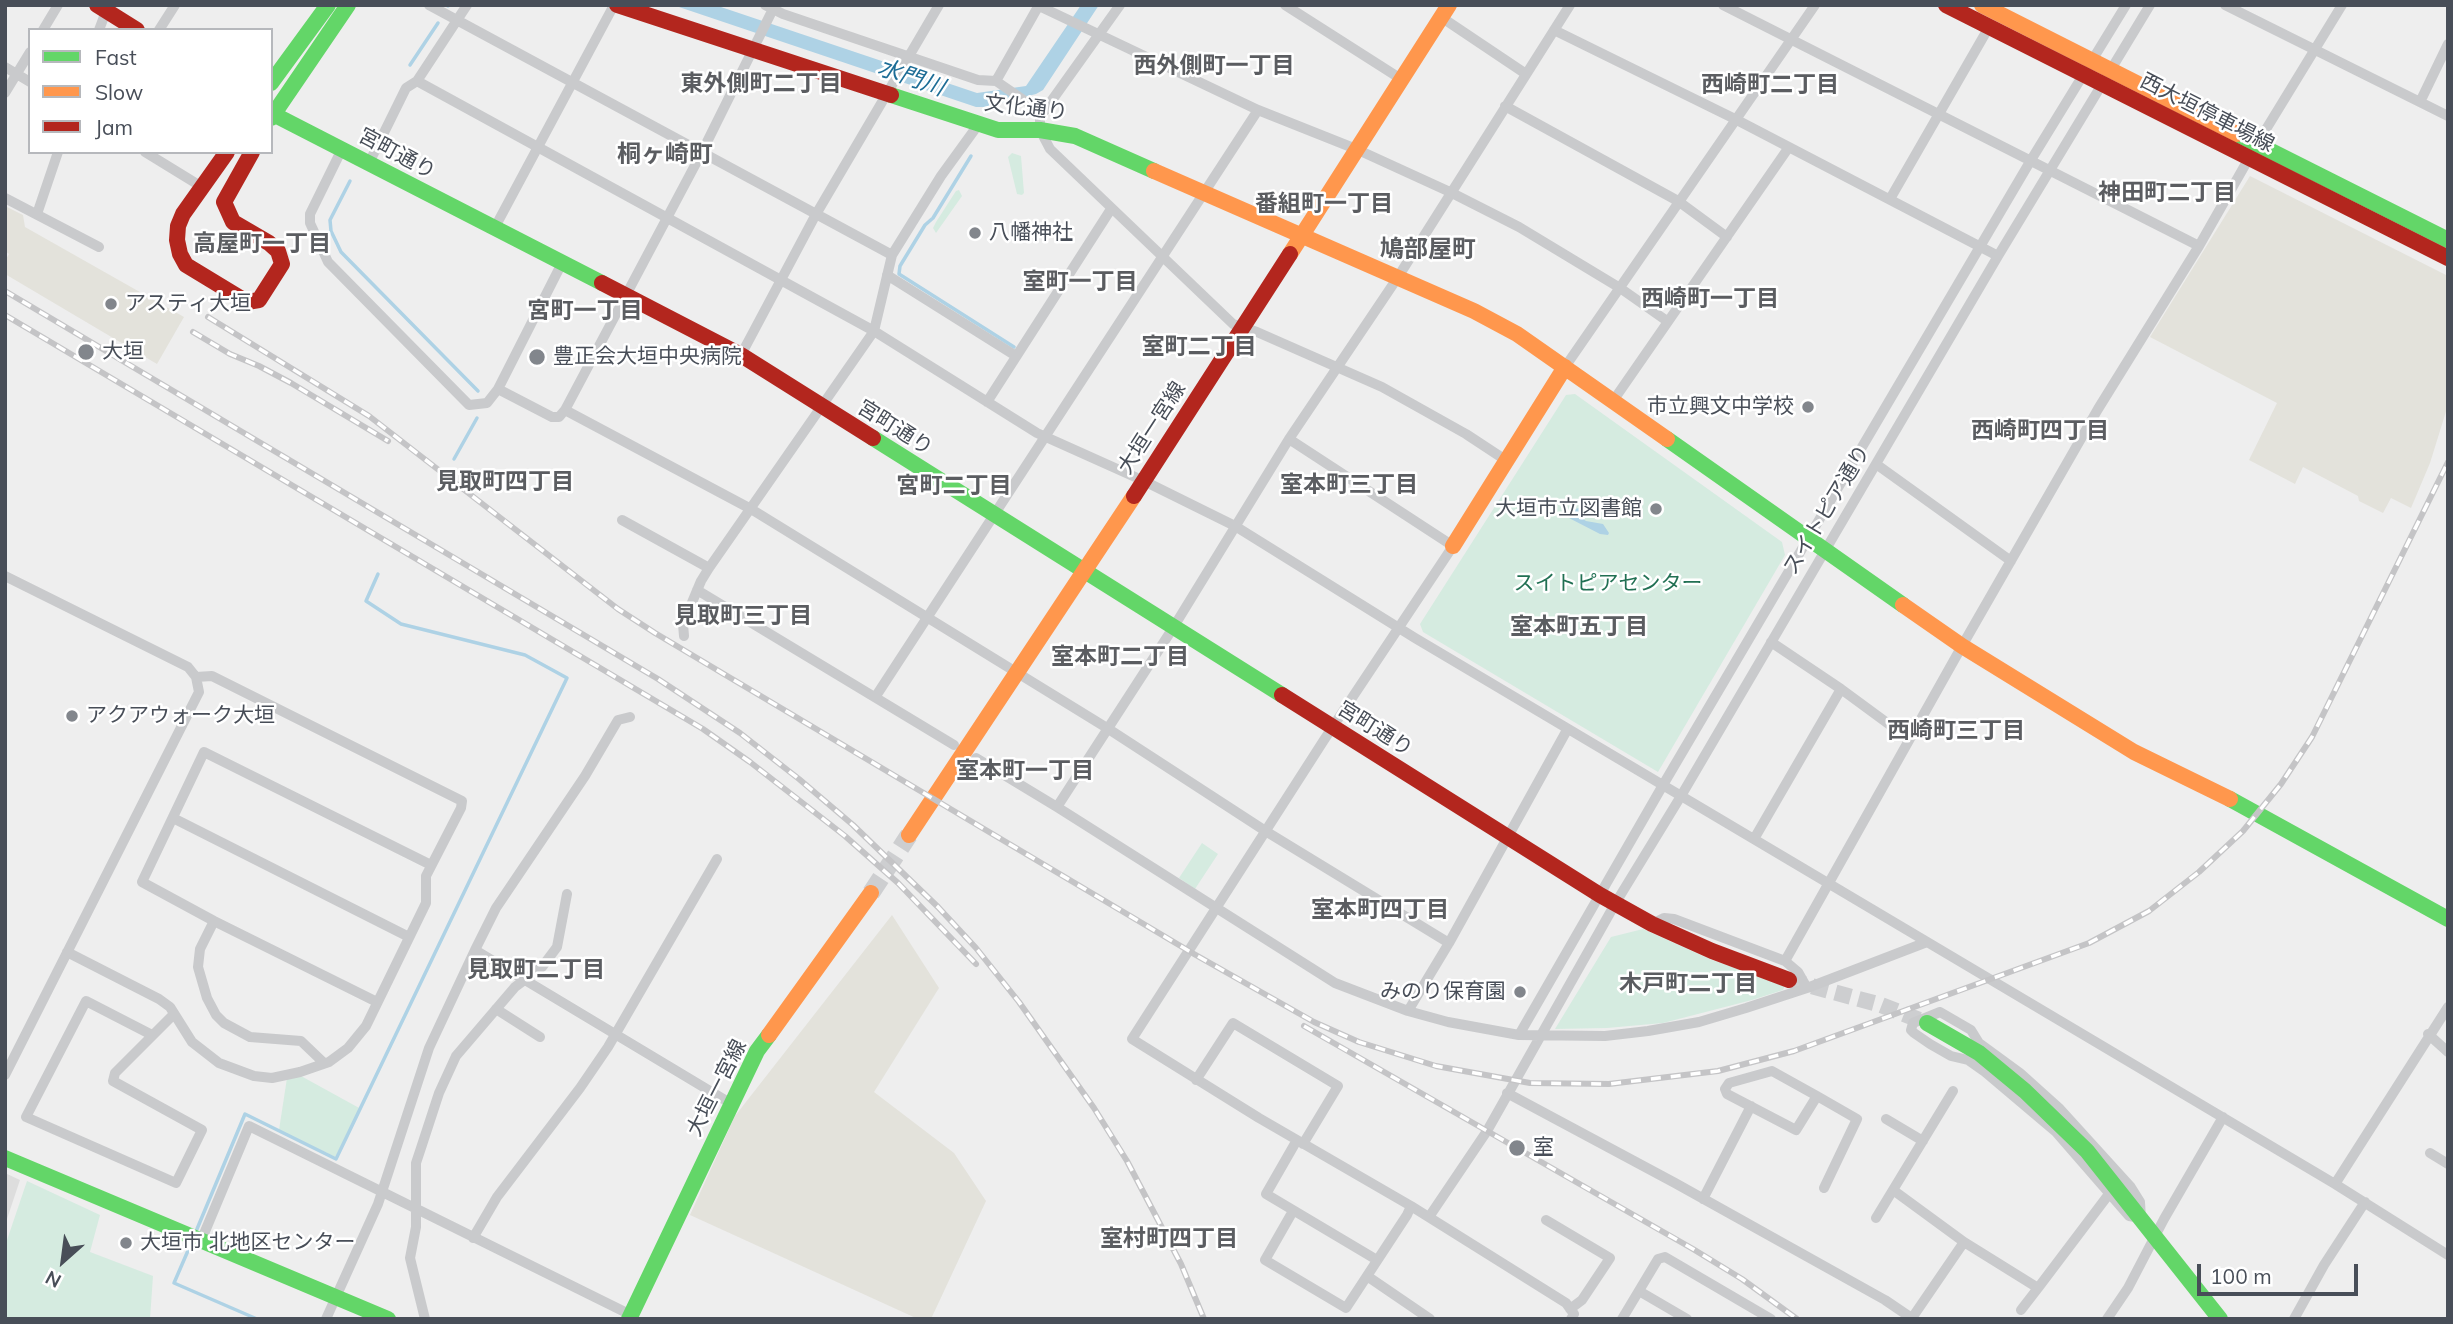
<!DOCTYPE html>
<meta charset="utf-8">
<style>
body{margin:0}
#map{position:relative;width:2453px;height:1324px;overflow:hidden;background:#eee;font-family:Mulish,sans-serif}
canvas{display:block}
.frame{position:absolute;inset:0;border:7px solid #484e58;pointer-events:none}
.legend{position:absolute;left:28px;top:28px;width:245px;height:126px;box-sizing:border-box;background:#fff;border:2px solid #b6b8bc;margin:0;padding:9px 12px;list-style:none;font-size:21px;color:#484e58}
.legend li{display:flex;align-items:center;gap:14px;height:35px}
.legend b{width:35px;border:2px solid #b6b8bc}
.north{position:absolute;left:28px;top:1226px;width:70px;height:70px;-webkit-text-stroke:5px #fff;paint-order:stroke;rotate:208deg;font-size:19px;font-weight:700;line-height:28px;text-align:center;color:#484e58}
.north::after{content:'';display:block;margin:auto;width:24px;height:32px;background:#484e58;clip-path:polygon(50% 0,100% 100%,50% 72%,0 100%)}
.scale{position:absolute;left:2197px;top:1264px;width:161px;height:32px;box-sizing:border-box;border:4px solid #484e58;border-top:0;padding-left:9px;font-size:21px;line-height:24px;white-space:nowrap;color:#484e58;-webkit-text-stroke:5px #fff;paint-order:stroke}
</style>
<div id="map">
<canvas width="2453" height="1324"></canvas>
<div class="frame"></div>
<ul class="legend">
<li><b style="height:9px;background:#63d668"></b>Fast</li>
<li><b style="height:9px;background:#ff974d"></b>Slow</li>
<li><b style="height:9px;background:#b3261e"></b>Jam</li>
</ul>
<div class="north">N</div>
<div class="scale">100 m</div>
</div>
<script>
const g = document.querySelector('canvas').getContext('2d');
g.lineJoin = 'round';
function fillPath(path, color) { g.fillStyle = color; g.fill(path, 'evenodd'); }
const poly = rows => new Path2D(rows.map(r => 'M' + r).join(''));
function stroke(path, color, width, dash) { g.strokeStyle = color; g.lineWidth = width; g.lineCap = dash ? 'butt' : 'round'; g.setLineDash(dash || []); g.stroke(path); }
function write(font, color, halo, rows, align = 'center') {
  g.font = font + ' Mulish,"Noto Sans JP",sans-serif'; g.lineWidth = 5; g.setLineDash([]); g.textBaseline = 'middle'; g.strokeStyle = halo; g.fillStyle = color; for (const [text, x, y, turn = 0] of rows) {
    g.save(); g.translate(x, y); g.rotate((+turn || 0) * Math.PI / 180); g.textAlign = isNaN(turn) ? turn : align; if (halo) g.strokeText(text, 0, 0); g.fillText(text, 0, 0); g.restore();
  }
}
const commercial = poly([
 [2250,176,2448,276,2448,405,2430,463,2411,508,2391,498,2383,513,2359,501,2358,496,2303,467,2295,484,2249,460,2277,403,2150,337],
 [5,206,23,215,25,227,184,317,157,364,5,274,5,261,9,254,5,251],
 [892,915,939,988,874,1092,954,1153,986,1201,931,1319,918,1319,690,1215,735,1116]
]);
const education = poly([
 [5,1173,20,1180,5,1225]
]);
const green = poly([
 [1012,153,1021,156,1024,193,1022,195,1017,194,1008,157],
 [959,190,962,196,936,233,933,228,936,222,956,191],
 [1575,394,1782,542,1785,555,1658,772,1423,632,1420,624,1566,395],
 [1202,843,1218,854,1195,889,1179,878],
 [1643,929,1712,960,1785,985,1783,990,1752,1000,1663,1023,1607,1028,1555,1029,1611,937],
 [301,1076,361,1109,335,1157,279,1130,287,1078],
 [27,1181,100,1215,90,1252,153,1276,150,1319,5,1319,5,1246]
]);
const water = poly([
 [673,5,715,5,977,93,1026,86,1081,5,1099,5,1043,90,1036,94,984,107,976,107],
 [1586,504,1591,507,1581,513,1580,517,1586,521,1603,524,1609,533,1608,535,1600,534,1569,518,1572,510,1586,506]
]);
const stream = poly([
 [448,6,448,5],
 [410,65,438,23],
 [971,156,933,218,925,225,900,266,899,274,1014,347],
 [350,181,330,220,331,231,341,252,478,391],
 [454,459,477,418],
 [197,1229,245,1114,336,1159,567,678,525,655,401,624,366,601,378,574],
 [190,1246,174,1283,257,1319]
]);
const secondaryTunnel = poly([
 [1789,980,1881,1005,1927,1023]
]);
const primaryTunnel = poly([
 [871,893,909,835]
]);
const street = poly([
 [429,5,892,255],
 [765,5,783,14,978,80,996,81,1028,103,1040,117,1040,130,1050,149,1233,324,1257,332,1382,387,1466,434,1507,461],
 [775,5,702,152,565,410,751,509,1107,728,1267,832,1449,943],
 [1037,5,1258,110,1356,149,1450,192,1519,227,1620,288,1667,321],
 [1285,5,1401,79],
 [1723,5,2199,246],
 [2225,5,2448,116],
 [1441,17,1526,74],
 [43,30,58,5],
 [99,30,108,6],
 [159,30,175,5],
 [1554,30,1735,119,1998,256],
 [5,67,30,82],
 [417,81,874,331,1037,433,1144,481,1235,526,1415,638,2335,1184,2448,1255],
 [996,81,1039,5],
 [5,93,30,52],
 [2420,102,2448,44],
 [1505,106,1678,201,1727,237],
 [1040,117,1120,5],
 [342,149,310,214,310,223,328,262,469,405,487,403,498,389,562,263],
 [145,152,202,187],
 [369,163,406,88,417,81,467,5],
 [5,198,99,247],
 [1890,199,1989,27],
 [37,214,58,152],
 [494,229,614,5],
 [887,275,1016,356],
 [741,355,815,216,939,5],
 [1565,367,1815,5],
 [498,389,552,417,559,417,565,410],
 [1613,401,1789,147],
 [987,402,1111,209],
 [1289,439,1453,546,1324,740,1132,1039,1259,1118,1411,1206,1566,1303,1574,1314,1571,1319],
 [1876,464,2011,561],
 [622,520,709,568],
 [5,576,188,667,196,677,199,692,5,1075],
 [697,590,954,745],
 [684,636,683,624,701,581,709,568,874,331,892,255,941,176,978,125],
 [1771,642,1841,689,1909,739],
 [876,696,1258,110],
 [976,758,1057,807,1335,983,1408,1011,1448,1022,1519,1035,1605,1036,1648,1031,1699,1022,1746,1008,1807,988,1927,942],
 [1057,807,1173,628,1289,439,1398,277,1570,5],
 [173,818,409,937],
 [1754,839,1841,689],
 [214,921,200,949,198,967,207,998,216,1015,224,1023,250,1037,301,1041,324,1063],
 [1652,924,1664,918,1674,919,1785,961,1798,972,1807,988],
 [475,950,730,1103],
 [67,952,159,999,170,1007,192,1042,219,1063,254,1076,272,1078,300,1072,329,1062,348,1048,366,1026,426,903,426,876,461,808,462,801,212,676,196,677],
 [1785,961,1962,646,2098,409,2199,246,2257,144,2342,5],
 [377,1002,214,921,142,882,204,752,431,865],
 [496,1009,540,1037],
 [1408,1011,1449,943,1567,730],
 [1940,1012,1971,1030,1979,1043,2020,1073,2060,1109,2130,1186,2140,1202,2141,1218,2129,1216,2056,1132,1985,1072,1968,1060,1951,1056,1930,1044,1914,1033,1911,1030,1913,1023,1940,1012],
 [2428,1034,2448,1052],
 [152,1035,86,1001,26,1117,176,1183,202,1130,113,1081,115,1073,174,1014],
 [1519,1035,1663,785,2031,160,2126,5],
 [1196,1080,1233,1023,1338,1086,1303,1144],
 [1507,1093,1675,1183,1885,1300,1913,1319],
 [1817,1096,1796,1130,1727,1094,1725,1089,1729,1083,1772,1071,1817,1096,1857,1119,1824,1188],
 [1886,1119,1923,1141],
 [1297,1140,1266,1194,1377,1260],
 [2430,1153,2448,1164],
 [2335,1184,2448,1007],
 [1893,1190,1964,1242],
 [1703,1199,1751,1106],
 [1293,1211,1265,1260,1346,1308,1407,1215,1411,1206],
 [1429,1217,1487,1131,1615,904,1681,796,1998,256,2150,5],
 [1876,1218,1953,1091],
 [1546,1220,1610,1258,1582,1300,1570,1309],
 [473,1238,497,1197,580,1088,608,1047,717,859],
 [201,1241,249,1126,631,1315],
 [1367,1276,1430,1319],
 [1639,1291,1687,1319],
 [2021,1310,2038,1288],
 [1912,1318,1964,1242,2038,1288,2109,1194],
 [326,1319,378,1204,429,1048,475,950,496,908,585,776,618,720,630,717],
 [425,1319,410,1258,416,1227,416,1163,421,1148,439,1093,456,1056,515,987,542,967,557,947,567,894],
 [1622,1319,1658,1259,1665,1257,1771,1319],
 [2107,1319,2128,1288,2164,1219,2223,1117],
 [2294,1319,2324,1265,2365,1202]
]);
const fast = poly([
 [271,83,328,5],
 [891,95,998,130,1040,130,1075,136,1154,171],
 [271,113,602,283],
 [271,118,348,5],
 [2237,134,2448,240],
 [873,438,1282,695],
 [1667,439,1903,605],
 [2230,799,2448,919],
 [1927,1023,1979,1053,2025,1091,2087,1151,2220,1319],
 [5,1158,388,1319],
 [629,1319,757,1051,769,1035]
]);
const slow = poly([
 [1982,5,2237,134],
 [1154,171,1474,311,1517,334,1667,439],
 [1290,254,1449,5],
 [1453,546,1565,367],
 [1903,605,1962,646,2134,752,2230,799],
 [909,835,1134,496],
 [769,1035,871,893]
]);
const jam = poly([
 [97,5,137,30],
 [617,5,891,95],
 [1946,5,2448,258],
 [227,152,183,214,178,226,177,240,180,254,186,265,247,302,259,300,282,264,278,251,269,243,233,222,224,202,252,152],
 [602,283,741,355,873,438],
 [1134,496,1290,254],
 [1282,695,1600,895,1652,924,1712,951,1789,980]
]);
const rail = poly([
 [5,291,658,679,740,733,799,779,853,825,938,907,976,948,1019,1002,1094,1108,1127,1161,1181,1264,1204,1319],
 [5,315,703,729,750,762,845,836,898,883,976,964],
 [208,317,369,416,618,609,655,633,1194,954,1314,1022,1359,1042,1436,1066,1530,1083,1609,1084,1718,1071,1794,1051,2089,943,2149,911,2199,872,2243,831,2281,784,2312,737,2448,462],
 [193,332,230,354,259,366,291,383,388,441],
 [1304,1026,1693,1249,1742,1279,1797,1319]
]);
const markers = [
 [975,233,7,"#82868c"],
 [111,304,7,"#82868c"],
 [86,352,9,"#82868c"],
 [537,357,9,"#82868c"],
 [1808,407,7,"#82868c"],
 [1656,509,7,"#82868c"],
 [72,716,7,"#82868c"],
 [1520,992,7,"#82868c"],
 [1517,1148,9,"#82868c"],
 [126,1243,7,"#82868c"]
];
const streetNames = [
 ["文化通り",1026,108,7],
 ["西大垣停車場線",2207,113,27],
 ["宮町通り",397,154,28],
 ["宮町通り",895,428,32],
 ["大垣一宮線",1152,428,-57],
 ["スイトピア通り",1827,510,-59],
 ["宮町通り",1375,729,32],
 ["大垣一宮線",717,1088,-63]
];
const poiNames = [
 ["八幡神社",989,233],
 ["アスティ大垣",125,304],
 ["大垣",102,352],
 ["豊正会大垣中央病院",553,357],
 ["市立興文中学校",1794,407,"right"],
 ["大垣市立図書館",1642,509,"right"],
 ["アクアウォーク大垣",86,716],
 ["みのり保育園",1506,992,"right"],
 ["室",1533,1148],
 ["大垣市 北地区センター",140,1243]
];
const parkNames = [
 ["スイトピアセンター",1608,584]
];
const neighbourhoodNames = [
 ["西外側町一丁目",1214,66],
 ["東外側町二丁目",761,84],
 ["西崎町二丁目",1770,85],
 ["神田町二丁目",2167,193],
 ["番組町一丁目",1324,204],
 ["高屋町一丁目",262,244],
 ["室町一丁目",1080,282],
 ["西崎町一丁目",1710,299],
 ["宮町一丁目",585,311],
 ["室町二丁目",1199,347],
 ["西崎町四丁目",2040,431],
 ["見取町四丁目",505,482],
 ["室本町三丁目",1349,485],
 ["宮町二丁目",954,486],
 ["見取町三丁目",743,616],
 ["室本町五丁目",1579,627],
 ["室本町二丁目",1120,657],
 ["西崎町三丁目",1956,731],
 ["室本町一丁目",1025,771],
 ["室本町四丁目",1380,910],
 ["見取町二丁目",536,970],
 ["木戸町二丁目",1688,984],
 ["室村町四丁目",1169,1239]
];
const waterNames = [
 ["水門川",911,78,19]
];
const quarterNames = [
 ["桐ヶ崎町",665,155],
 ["鳩部屋町",1428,250]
];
fillPath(commercial, '#e3e2db');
fillPath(education, '#ddd');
fillPath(green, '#d5ebe0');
fillPath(water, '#aed2e5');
stroke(stream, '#aed2e5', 3.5);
stroke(secondaryTunnel, '#cdced0', 16, [16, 8]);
stroke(primaryTunnel, '#cdced0', 18, [18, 9]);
stroke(street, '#c9cacc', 10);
stroke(fast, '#63d668', 16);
stroke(slow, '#ff974d', 16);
stroke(jam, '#b3261e', 16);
stroke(rail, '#c4c4c6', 6);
stroke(rail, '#fff', 3.5, [10]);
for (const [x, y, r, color] of markers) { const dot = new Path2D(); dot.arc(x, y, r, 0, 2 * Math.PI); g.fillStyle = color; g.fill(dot); stroke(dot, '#fff', 2.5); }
write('21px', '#484e58', '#fff', streetNames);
write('21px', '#484e58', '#fff', poiNames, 'left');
write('21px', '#217053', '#fff', parkNames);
write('bold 23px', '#5b5d61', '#fff', neighbourhoodNames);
write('italic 23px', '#1d6d96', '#fff', waterNames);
write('bold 24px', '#5b5d61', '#fff', quarterNames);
</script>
